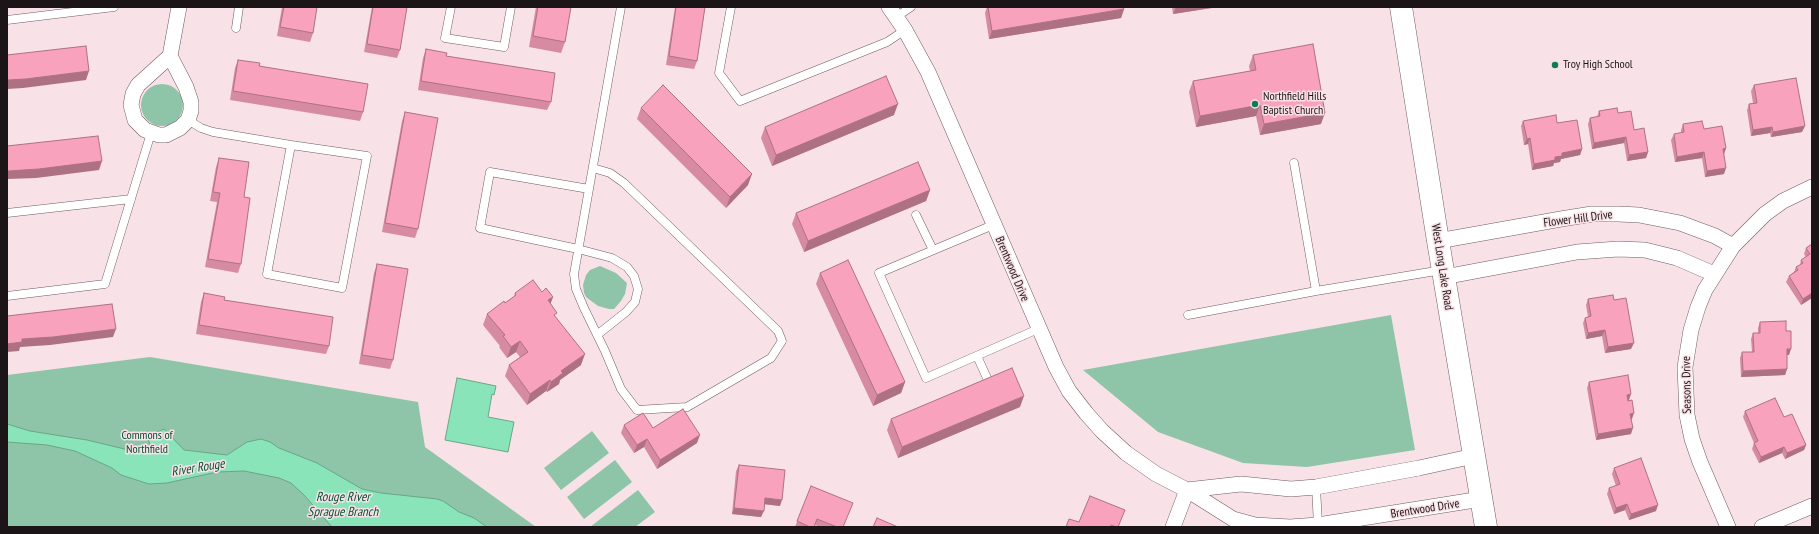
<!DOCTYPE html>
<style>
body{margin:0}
#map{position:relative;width:1819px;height:534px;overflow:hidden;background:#f8e1e7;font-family:"PT Sans Narrow",sans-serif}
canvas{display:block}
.frame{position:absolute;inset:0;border:8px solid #1c1517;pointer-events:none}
</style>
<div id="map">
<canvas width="1819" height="534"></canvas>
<div class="frame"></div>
</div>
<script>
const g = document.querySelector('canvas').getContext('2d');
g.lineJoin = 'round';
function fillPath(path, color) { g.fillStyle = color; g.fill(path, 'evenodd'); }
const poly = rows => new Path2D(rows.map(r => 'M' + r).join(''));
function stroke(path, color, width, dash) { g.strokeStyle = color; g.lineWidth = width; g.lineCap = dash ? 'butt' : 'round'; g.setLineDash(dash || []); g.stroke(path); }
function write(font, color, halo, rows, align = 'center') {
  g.font = font + ' "PT Sans Narrow",sans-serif'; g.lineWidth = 3; g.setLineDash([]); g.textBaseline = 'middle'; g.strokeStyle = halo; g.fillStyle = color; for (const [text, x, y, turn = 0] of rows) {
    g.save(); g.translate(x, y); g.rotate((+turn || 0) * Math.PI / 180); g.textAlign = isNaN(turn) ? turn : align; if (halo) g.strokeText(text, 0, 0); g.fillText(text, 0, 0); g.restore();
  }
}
const green = poly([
 '141 105a21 21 0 1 1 42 0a21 21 0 1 1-42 0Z',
 [600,266,616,273,627,283,625,294,621,301,614,309,609,309,598,306,586,297,584,293,583,285,586,275,590,270],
 [1391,315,1415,450,1307,467,1243,463,1158,432,1083,370],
 [150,357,418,402,425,447,536,527,7,527,7,375],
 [592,431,609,453,561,490,544,468],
 [615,460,632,482,584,519,567,497],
 [638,490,655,512,635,527,590,527]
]);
const water = poly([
 [457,378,496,386,494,395,492,394,488,417,514,422,508,452,445,440,457,378],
 [7,424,30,431,87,440,137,452,154,454,147,437,164,429,184,450,227,455,247,442,261,439,270,442,279,448,317,463,362,489,381,493,437,499,443,501,459,512,474,518,487,527,332,527,304,495,291,483,279,478,244,471,217,472,167,483,149,484,121,475,112,468,75,451,47,445,7,442,7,424]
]);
const service = poly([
 [451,7,445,38,504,47,511,7],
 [731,7,719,73,740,101,887,42,905,30],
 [896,17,911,7],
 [7,20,114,7],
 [236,28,239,7],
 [188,120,201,128,213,132,291,145,267,274,342,288,367,156,291,145],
 [1294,163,1316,291,1442,270],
 [593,168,610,173,624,183,778,331,782,341,771,358,687,407,637,410,621,389,605,351,584,308,576,289,574,274,621,7],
 [589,189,490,172,480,228,578,249,612,258,627,267,634,276,638,289,635,302,626,312,597,335],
 [7,213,131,199],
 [916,215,933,250],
 [993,225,879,273,926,378,1038,329],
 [7,296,105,284,151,133],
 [1188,315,1316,291],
 [977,356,987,378],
 [1316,487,1318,525]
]);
const minor = poly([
 [889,7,905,30,928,72,1056,367,1069,391,1086,413,1102,431,1126,453,1156,474,1187,490,1233,519,1255,525,1290,527,1318,525,1481,499],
 [170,56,186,87,191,102,191,111,188,120,180,128,166,135,159,135,145,130,135,120,131,105,133,94,138,85,170,56,179,7],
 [1438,241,1561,219,1592,214,1618,214,1639,215,1680,223,1715,236,1733,246],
 [1444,277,1577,252,1618,249,1645,250,1677,258,1714,274],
 [1187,490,1241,484,1291,489,1316,487,1419,468,1474,456],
 [1173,527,1187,490],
 [1728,527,1700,462,1692,439,1687,415,1685,367,1691,330,1698,307,1705,290,1733,246,1765,214,1783,201,1812,187],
 [1762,527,1812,506]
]);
const secondary = poly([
 [1401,7,1438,241,1486,527]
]);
const wall = poly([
 [282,7,317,7,313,33,310,42,277,36],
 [372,7,407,7,400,50,397,58,364,52],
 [536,7,571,7,565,42,561,53,529,47],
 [675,7,705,7,697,61,694,69,666,65],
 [987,7,1123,7,1124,9,1121,18,989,39,985,13],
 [1172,7,1218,7,1173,14],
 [426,49,446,56,551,102,547,110,418,90,423,58],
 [1253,55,1321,124,1260,135,1256,116,1196,127,1189,92,1193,81,1250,71,1249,66],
 [238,60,259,66,363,112,360,121,230,100,235,68],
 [1754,85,1802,132,1771,137,1770,133,1751,136,1747,110,1749,104,1753,103,1751,91],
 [641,108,748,185,726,208,637,119],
 [1599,111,1618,113,1634,130,1648,152,1646,158,1627,161,1624,143,1592,149,1588,124,1590,118,1597,117],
 [405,112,418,229,415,238,382,232,402,121],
 [894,115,772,166,761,138,765,127],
 [1523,121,1557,123,1582,149,1580,155,1561,159,1560,162,1554,163,1553,166,1532,170,1528,144,1524,145,1521,126],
 [1683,124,1704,129,1726,148,1724,154,1724,174,1705,177,1702,158,1675,162,1671,140,1674,134,1681,133,1681,130],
 [219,158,244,197,241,264,238,273,205,267,217,202,210,201,216,167],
 [930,190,926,201,804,252,792,224,796,213],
 [1812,244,1812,298,1801,305,1786,282,1789,276,1794,272,1796,267,1800,265,1801,260,1806,257,1804,254,1806,248],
 [377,264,393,360,390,369,359,364,374,273],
 [820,273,905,382,901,393,873,406,816,284],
 [542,292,553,297,550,303,555,317,581,365,560,380,559,384,547,392,546,391,527,405,505,376,509,365,520,357,516,352,507,358,499,347,500,346,483,325,487,314,505,303,514,297,515,293],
 [204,293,224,300,329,346,326,354,196,334,201,302],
 [1588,299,1614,300,1631,349,1605,353,1602,336,1586,339,1583,323,1585,318,1588,317,1586,305],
 [1760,322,1786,331,1789,355,1787,355,1787,369,1785,375,1741,377,1740,358,1742,352,1752,352,1751,339,1753,333,1758,333,1758,328],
 [1589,382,1629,400,1628,401,1632,419,1631,419,1631,434,1596,440,1587,388],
 [1020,407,898,458,887,430,891,419],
 [1745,411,1784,417,1806,445,1804,450,1785,459,1782,453,1759,463,1752,449,1754,443,1743,417],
 [624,425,653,428,697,443,657,469,644,447,634,453,621,433],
 [739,465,780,506,764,504,761,517,732,514,736,471],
 [1614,468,1656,511,1629,520,1625,510,1614,514,1607,494,1609,488,1616,486,1612,474],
 [811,486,843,527,820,527,815,525,814,527,795,527]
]);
const shadedWall = poly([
 [1176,7,1218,7,1173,14],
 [1124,9,1121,18,989,39,992,31],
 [89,71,86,80,23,88,7,89,7,80],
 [898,104,894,115,772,166,776,155],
 [1260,105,1256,116,1196,127,1200,116],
 [1325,113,1321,124,1260,135,1264,124],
 [1805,126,1802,132,1771,137,1773,132],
 [1772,127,1770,133,1751,136,1753,130],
 [1626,137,1624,143,1592,149,1594,143],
 [1530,138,1528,144,1524,145,1527,139],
 [1726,148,1724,154,1723,149],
 [1582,149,1580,155,1561,159,1560,162,1554,163,1553,166,1532,170,1534,164,1562,153],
 [1648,152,1646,158,1627,161,1629,155],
 [1704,152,1702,158,1675,162,1677,157],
 [102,161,99,170,36,178,7,179,7,174,8,171],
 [1726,168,1724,174,1705,177,1707,171],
 [752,174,748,185,726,208,730,197],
 [930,190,926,201,804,252,808,241],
 [1812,293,1812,298,1801,305,1803,299],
 [553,297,549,308,548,300],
 [116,329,113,337,50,345,20,347,19,351,7,352,7,344,22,339],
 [1605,330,1602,336,1586,339,1588,333],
 [520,341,516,352,507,358,511,347],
 [1634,343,1631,349,1605,353,1608,347],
 [1787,349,1791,349,1789,355,1785,355],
 [585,354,581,365,560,380,559,384,547,392,551,382,561,371],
 [1787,369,1785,375,1741,377,1743,371],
 [550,380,546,391,527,405,530,394],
 [905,382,901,393,873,406,877,395],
 [1631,394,1629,400,1625,401,1627,395],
 [1024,396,1020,407,898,458,902,447],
 [1634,413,1632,419,1628,420,1630,414],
 [1633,428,1631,434,1596,440,1598,434],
 [700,435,697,443,657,469,660,460],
 [647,439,644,447,634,453,637,445],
 [1806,445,1804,450,1785,459,1787,453],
 [1784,447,1782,453,1759,463,1761,457],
 [765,498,782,500,780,506,763,504],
 [1627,504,1625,510,1614,514,1616,508],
 [1658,505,1656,511,1629,520,1631,514],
 [734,508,764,511,761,517,732,514]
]);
const building = poly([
 [284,7,317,7,313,33,280,27,284,7],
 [373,7,407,7,400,50,367,44,373,7],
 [538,7,571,7,565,42,533,36,538,7],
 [676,7,705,7,697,61,669,56,676,7],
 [988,7,1123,7,1124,9,992,31,988,7],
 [1313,44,1325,113,1264,124,1260,105,1200,116,1193,81,1256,70,1253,55,1313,44],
 [86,46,89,71,26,79,7,80,7,55,86,46],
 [426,49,447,53,446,56,555,73,551,102,421,81,426,49],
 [238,60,260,63,259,66,368,84,363,112,233,91,238,60],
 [886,76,898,104,776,155,765,127,886,76],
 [1796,78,1805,126,1773,132,1772,127,1753,130,1749,104,1757,103,1754,85,1796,78],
 [663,85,752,174,730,197,641,108,663,85],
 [1617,108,1618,113,1631,111,1634,130,1644,128,1648,152,1629,155,1626,137,1594,143,1590,118,1600,116,1599,111,1617,108],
 [405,112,438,118,418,229,385,223,405,112],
 [1556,115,1557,123,1577,120,1582,149,1562,153,1562,156,1555,157,1555,160,1534,164,1530,138,1527,139,1523,121,1556,115],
 [1702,121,1704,129,1722,126,1726,148,1723,149,1726,168,1707,171,1704,152,1677,157,1674,134,1684,132,1683,124,1702,121],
 [98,136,102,161,39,169,8,171,8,174,7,174,7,146,98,136],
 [219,158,249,162,244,197,250,198,241,264,208,259,220,193,213,192,219,158],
 [918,162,930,190,808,241,796,213,918,162],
 [1812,244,1812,293,1803,299,1789,276,1798,270,1796,267,1803,263,1801,260,1810,254,1806,248,1812,244],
 [848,260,905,382,877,395,820,273,848,260],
 [377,264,408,269,393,360,362,355,377,264],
 [533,280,542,292,546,288,553,297,548,300,557,313,554,315,585,354,561,371,563,373,551,382,550,380,530,394,509,365,528,352,520,341,511,347,503,336,505,335,487,314,504,301,505,303,516,295,515,293,533,280],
 [204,293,225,297,224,300,333,317,329,346,199,325,204,293],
 [1613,295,1614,300,1626,298,1634,343,1608,347,1605,330,1588,333,1585,318,1591,316,1588,299,1613,295],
 [112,304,116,329,53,337,22,339,22,342,7,344,7,316,112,304],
 [1786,321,1786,331,1791,331,1791,349,1787,349,1787,369,1743,371,1742,352,1754,352,1753,333,1760,333,1760,322,1786,321],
 [1012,368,1024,396,902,447,891,419,1012,368],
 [1628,375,1631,394,1627,395,1628,401,1632,400,1634,413,1630,414,1633,428,1598,434,1589,382,1628,375],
 [1775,398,1784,417,1792,414,1806,445,1787,453,1784,447,1761,457,1754,443,1758,441,1745,411,1775,398],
 [683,409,700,435,660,460,647,439,637,445,624,425,643,413,653,428,683,409],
 [1641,458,1658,505,1631,514,1627,504,1616,508,1609,488,1620,484,1614,468,1641,458],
 [739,465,785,470,782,500,765,498,764,511,734,508,739,465],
 [811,486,853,503,843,527,837,527,817,519,814,527,810,527,797,521,811,486],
 [1090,496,1125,510,1118,527,1116,527,1111,525,1110,527,1066,527,1069,519,1079,522,1090,496],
 [877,518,898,527,873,527,877,518]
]);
const markers = [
 [1555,65,4,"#137b54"],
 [1255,104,4,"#137b54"]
];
const poiNames = [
 ["Troy High School",1563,65],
 ["Northfield Hills",1263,97],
 ["Baptist Church",1263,111]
];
const streetNames = [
 ["Flower Hill Drive",1578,219,-7],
 ["West Long Lake Road",1442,267,81],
 ["Brentwood Drive",1012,269,67],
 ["Seasons Drive",1687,385,-91],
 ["Brentwood Drive",1425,509,-9]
];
const parkNames = [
 ["Commons of",147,436],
 ["Northfield",147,450]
];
const waterNames = [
 ["River Rouge",198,468,-9],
 ["Rouge River",343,497],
 ["Sprague Branch",343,512]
];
fillPath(green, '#8ec5a9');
fillPath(water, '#8ae4b9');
stroke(water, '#69a688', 1);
stroke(service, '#705c62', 9);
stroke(minor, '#705c62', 16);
stroke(secondary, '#705c62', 23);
stroke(service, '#fff', 8);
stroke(minor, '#fff', 15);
stroke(secondary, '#fff', 22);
fillPath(wall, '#d68ba3');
fillPath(shadedWall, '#ae7184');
fillPath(building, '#f9a2bd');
stroke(building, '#ae7184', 1);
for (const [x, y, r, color] of markers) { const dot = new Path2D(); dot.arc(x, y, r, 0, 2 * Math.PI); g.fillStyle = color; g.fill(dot); stroke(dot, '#f8e1e7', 1.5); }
write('12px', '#1c1517', '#f8e1e7', poiNames, 'left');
write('12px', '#1c1517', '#f8e1e7', streetNames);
write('12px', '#004c31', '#f8e1e7', parkNames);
write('italic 13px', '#055136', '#f8e1e7', waterNames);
</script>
